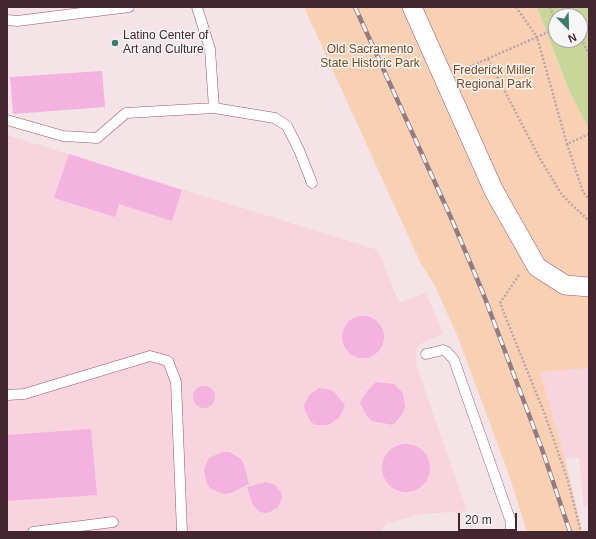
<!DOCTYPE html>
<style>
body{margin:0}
#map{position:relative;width:596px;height:539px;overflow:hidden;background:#f4e4e8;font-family:Helvetica,sans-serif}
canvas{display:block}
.frame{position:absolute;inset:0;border:8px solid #442630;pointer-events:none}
.north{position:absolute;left:548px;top:8px;width:40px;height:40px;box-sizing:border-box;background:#f6f6f6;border:1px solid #afa3a7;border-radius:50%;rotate:157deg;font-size:11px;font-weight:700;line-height:16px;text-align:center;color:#442630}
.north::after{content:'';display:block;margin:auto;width:14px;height:18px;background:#397c6e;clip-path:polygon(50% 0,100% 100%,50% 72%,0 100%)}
.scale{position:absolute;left:458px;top:513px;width:59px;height:18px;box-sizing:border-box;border:2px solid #442630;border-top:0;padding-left:5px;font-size:12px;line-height:14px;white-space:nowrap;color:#442630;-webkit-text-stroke:3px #f6f6f6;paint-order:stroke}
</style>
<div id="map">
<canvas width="596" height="539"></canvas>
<div class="frame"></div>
<div class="north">N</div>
<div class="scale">20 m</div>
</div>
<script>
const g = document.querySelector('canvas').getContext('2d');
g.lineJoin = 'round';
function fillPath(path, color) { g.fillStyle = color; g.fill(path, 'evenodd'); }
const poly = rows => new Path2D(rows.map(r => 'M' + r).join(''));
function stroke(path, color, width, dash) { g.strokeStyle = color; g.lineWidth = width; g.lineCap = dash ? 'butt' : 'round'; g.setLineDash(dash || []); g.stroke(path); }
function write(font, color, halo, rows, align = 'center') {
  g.font = font + ' Helvetica,sans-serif'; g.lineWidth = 3; g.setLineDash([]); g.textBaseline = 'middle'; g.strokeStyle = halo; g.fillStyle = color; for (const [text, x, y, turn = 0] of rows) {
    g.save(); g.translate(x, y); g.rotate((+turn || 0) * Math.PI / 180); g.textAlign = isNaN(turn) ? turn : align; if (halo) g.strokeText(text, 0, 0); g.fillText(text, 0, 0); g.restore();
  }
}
const built = poly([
 [7,135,378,250,399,303,426,293,443,334,418,345,416,364,467,511,422,514,388,523,379,532,7,532],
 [589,368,589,506,584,507,579,457,565,459,540,372]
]);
const green = poly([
 [304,7,537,7,568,88,589,130,589,368,540,372,565,459,582,532,527,532,509,475,457,335,434,284,421,264]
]);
const water = poly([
 [537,7,589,7,589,130,568,88],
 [556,16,580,16,580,40,556,40]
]);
const building = poly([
 [102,71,105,107,13,114,10,77],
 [69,154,182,190,172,221,119,204,115,217,54,198],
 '342 337a21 21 0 1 1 42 0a21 21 0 1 1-42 0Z',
 [376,382,394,384,403,393,405,407,403,413,393,425,372,421,367,416,360,403,368,390],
 '193 397a11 11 0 1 1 22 0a11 11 0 1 1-22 0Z',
 [320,388,332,390,345,405,339,418,328,425,316,425,311,422,305,411,304,405,310,394],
 [91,429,97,495,7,501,7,435],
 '382 468a24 24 0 1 1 48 0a24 24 0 1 1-48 0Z',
 [222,452,229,452,241,459,244,465,249,484,231,493,224,494,211,489,207,484,204,470,206,464,209,458],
 [266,482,275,485,281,493,282,498,278,507,270,512,265,513,260,512,253,505,247,487]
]);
const path = poly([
 [516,7,537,37,556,28],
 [550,7,556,22],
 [568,7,572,16],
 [580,35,589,55],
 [488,59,539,157,562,195,589,221],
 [462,70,537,37,567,144],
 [589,134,567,144,583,192,589,199],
 [519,275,500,303,545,415,568,481,581,532]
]);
const lane = poly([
 [7,20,17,21,129,7],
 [214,108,275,118,287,126,299,150,312,183],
 [7,120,63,136,97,138,126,113,214,108,210,49,197,7],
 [426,354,443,350,447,352,454,360,511,522,511,532],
 [7,395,24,394,150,356,168,361,176,382,182,532],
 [33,532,113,522]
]);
const street = poly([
 [412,7,494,191,537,267,565,285,589,287]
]);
const rail = poly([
 [355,7,452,220,483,293,543,452,570,532]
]);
const markers = [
 [115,43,4,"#397c6e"]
];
const poiNames = [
 ["Latino Center of",123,36],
 ["Art and Culture",123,50]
];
const parkNames = [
 ["Old Sacramento",370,50],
 ["State Historic Park",370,64],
 ["Frederick Miller",494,71],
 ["Regional Park",494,85]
];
fillPath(built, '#f7d4de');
fillPath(green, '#f8d1b4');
fillPath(water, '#c8d699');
fillPath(building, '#f3b2df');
stroke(lane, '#99556c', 11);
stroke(street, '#99556c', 20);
stroke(path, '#baa5ab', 2.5, [2, 2]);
stroke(lane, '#fff', 10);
stroke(street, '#fff', 19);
stroke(rail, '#937b82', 4.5);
stroke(rail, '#f6f6f6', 3, [9]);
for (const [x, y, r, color] of markers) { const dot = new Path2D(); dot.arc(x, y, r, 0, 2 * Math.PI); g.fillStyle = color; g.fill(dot); stroke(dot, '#f6f6f6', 1.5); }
write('12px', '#442630', '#f6f6f6', poiNames, 'left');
write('12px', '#7a481d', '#f6f6f6', parkNames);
</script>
